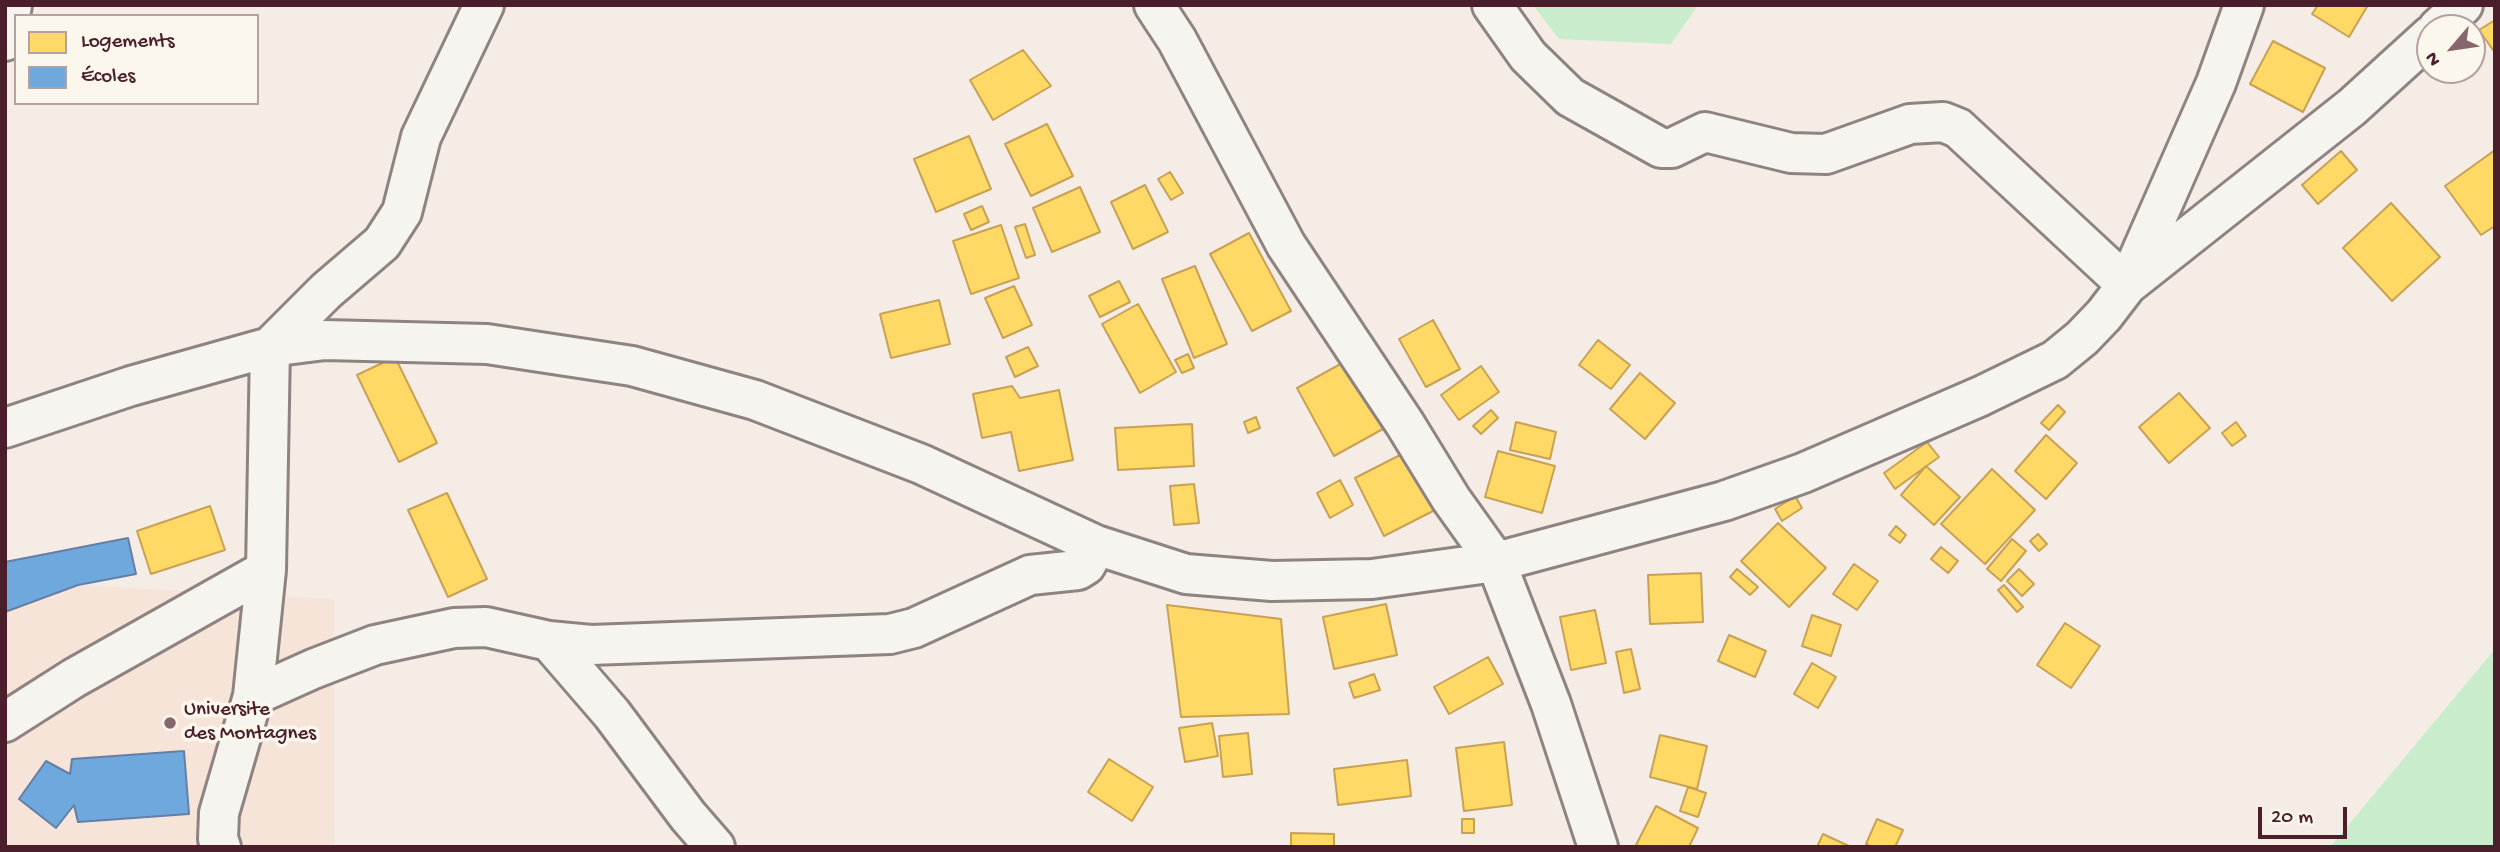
<!DOCTYPE html>
<meta charset="utf-8">
<style>
body{margin:0}
#map{position:relative;width:2500px;height:852px;overflow:hidden;background:#f4ece5;font-family:"Gochi Hand",sans-serif}
canvas{display:block}
.frame{position:absolute;inset:0;border:7px solid #4a1f2b;pointer-events:none}
.legend{position:absolute;left:14px;top:14px;width:245px;height:91px;box-sizing:border-box;background:#fbf7ec;border:2px solid #b4a19f;margin:0;padding:9px 12px;list-style:none;font-size:21px;color:#4a1f2b}
.legend li{display:flex;align-items:center;gap:14px;height:35px}
.legend b{width:35px;border:2px solid #b4a19f}
.north{position:absolute;left:2416px;top:14px;width:70px;height:70px;box-sizing:border-box;background:#fbf7ec;border:2px solid #b4a19f;border-radius:50%;rotate:241deg;font-size:19px;font-weight:700;line-height:28px;text-align:center;color:#4a1f2b}
.north::after{content:'';display:block;margin:auto;width:24px;height:32px;background:#86676c;clip-path:polygon(50% 0,100% 100%,50% 72%,0 100%)}
.scale{position:absolute;left:2258px;top:807px;width:89px;height:32px;box-sizing:border-box;border:4px solid #4a1f2b;border-top:0;padding-left:9px;font-size:21px;line-height:24px;white-space:nowrap;color:#4a1f2b;-webkit-text-stroke:5px #fbf7ec;paint-order:stroke}
</style>
<div id="map">
<canvas width="2500" height="852"></canvas>
<div class="frame"></div>
<ul class="legend">
<li><b style="height:19px;background:#ffd966"></b>Logements</li>
<li><b style="height:19px;background:#6fa8dc"></b>Écoles</li>
</ul>
<div class="north">N</div>
<div class="scale">20 m</div>
</div>
<script>
const g = document.querySelector('canvas').getContext('2d');
g.lineJoin = 'round';
function fillPath(path, color) { g.fillStyle = color; g.fill(path, 'evenodd'); }
const poly = rows => new Path2D(rows.map(r => 'M' + r).join(''));
function stroke(path, color, width, dash) { g.strokeStyle = color; g.lineWidth = width; g.lineCap = dash ? 'butt' : 'round'; g.setLineDash(dash || []); g.stroke(path); }
function write(font, color, halo, rows, align = 'center') {
  g.font = font + ' "Gochi Hand",sans-serif'; g.lineWidth = 7; g.setLineDash([]); g.textBaseline = 'middle'; g.strokeStyle = halo; g.fillStyle = color; for (const [text, x, y, turn = 0] of rows) {
    g.save(); g.translate(x, y); g.rotate((+turn || 0) * Math.PI / 180); g.textAlign = isNaN(turn) ? turn : align; if (halo) g.strokeText(text, 0, 0); g.fillText(text, 0, 0); g.restore();
  }
}
const built = poly([
 [5,581,334,599,334,847,5,847]
]);
const green = poly([
 [1533,5,1698,5,1671,44,1559,39],
 [2495,649,2495,847,2330,847]
]);
const homes = poly([
 [2318,5,2368,5,2349,37,2312,14,2318,5],
 [2495,20,2495,48,2493,50,2479,30,2495,20],
 [2273,41,2325,68,2303,112,2250,84,2273,41],
 [1023,50,1051,86,993,120,970,80,1023,50],
 [1047,124,1073,176,1031,196,1005,144,1047,124],
 [969,136,991,189,936,212,914,159,969,136],
 [2495,150,2495,226,2481,235,2445,186,2495,150],
 [2341,151,2357,170,2318,204,2302,185,2341,151],
 [1170,172,1183,193,1171,200,1158,179,1170,172],
 [1145,185,1168,232,1133,249,1111,202,1145,185],
 [1080,187,1100,232,1052,252,1033,208,1080,187],
 [2391,203,2440,257,2392,301,2343,248,2391,203],
 [982,206,989,222,971,230,964,214,982,206],
 [1025,224,1035,255,1026,258,1015,227,1025,224],
 [1001,225,1019,278,971,294,953,241,1001,225],
 [1249,233,1291,311,1252,331,1210,254,1249,233],
 [1195,266,1227,344,1194,358,1162,279,1195,266],
 [1119,281,1130,302,1100,317,1089,296,1119,281],
 [1014,286,1032,325,1003,338,985,298,1014,286],
 [939,300,950,344,891,358,880,314,939,300],
 [1138,304,1176,372,1140,393,1102,324,1138,304],
 [1433,320,1460,369,1426,387,1399,339,1433,320],
 [1598,340,1630,365,1611,389,1579,365,1598,340],
 [1028,347,1038,366,1015,377,1006,357,1028,347],
 [1188,354,1194,368,1182,373,1175,360,1188,354],
 [1355,356,1392,424,1334,456,1297,388,1355,356],
 [395,357,437,443,399,462,357,375,395,357],
 [1481,366,1499,392,1459,420,1441,395,1481,366],
 [1640,373,1675,403,1645,439,1610,409,1640,373],
 [1012,386,1020,398,1059,390,1073,460,1019,471,1011,432,982,438,973,394,1012,386],
 [2179,393,2210,428,2169,463,2139,427,2179,393],
 [2058,405,2065,412,2049,430,2041,423,2058,405],
 [1491,410,1498,418,1481,434,1473,426,1491,410],
 [1256,417,1260,428,1248,433,1244,422,1256,417],
 [1516,422,1556,432,1550,459,1510,450,1516,422],
 [2236,422,2246,436,2232,446,2222,433,2236,422],
 [1192,424,1194,466,1118,470,1115,428,1192,424],
 [2046,435,2077,463,2046,499,2015,471,2046,435],
 [1927,442,1939,457,1895,489,1884,473,1927,442],
 [1498,451,1555,466,1542,513,1485,497,1498,451],
 [1406,452,1435,510,1384,536,1355,478,1406,452],
 [1926,466,1960,497,1934,525,1901,495,1926,466],
 [1992,469,2035,510,1985,564,1941,524,1992,469],
 [1340,480,1353,505,1330,518,1317,493,1340,480],
 [1194,484,1199,523,1174,525,1170,486,1194,484],
 [447,493,487,579,448,597,408,510,447,493],
 [1795,496,1802,508,1782,521,1775,509,1795,496],
 [210,506,225,550,151,574,137,531,210,506],
 [1778,523,1826,568,1789,607,1741,561,1778,523],
 [1896,526,1906,535,1900,543,1889,535,1896,526],
 [2038,534,2047,544,2039,551,2030,541,2038,534],
 [2012,539,2026,551,2001,581,1987,569,2012,539],
 [1941,547,1958,561,1948,573,1931,559,1941,547],
 [1854,564,1878,581,1857,610,1833,594,1854,564],
 [1737,569,1758,587,1750,595,1730,577,1737,569],
 [2019,569,2034,584,2022,596,2007,581,2019,569],
 [1701,573,1703,622,1650,624,1648,575,1701,573],
 [2004,585,2023,607,2017,612,1998,590,2004,585],
 [1386,604,1397,655,1334,669,1323,617,1386,604],
 [1167,605,1281,619,1289,714,1181,717,1167,605],
 [1595,610,1606,663,1571,670,1560,617,1595,610],
 [1812,615,1841,625,1831,656,1802,646,1812,615],
 [2065,623,2100,646,2071,688,2037,665,2065,623],
 [1729,635,1766,651,1755,677,1718,661,1729,635],
 [1631,649,1640,689,1624,693,1616,652,1631,649],
 [1488,657,1503,684,1449,714,1434,687,1488,657],
 [1812,663,1836,677,1818,708,1794,694,1812,663],
 [1374,674,1380,690,1354,698,1349,683,1374,674],
 [1212,723,1218,756,1185,762,1179,728,1212,723],
 [1248,733,1252,774,1223,777,1219,736,1248,733],
 [1660,735,1707,746,1697,789,1650,777,1660,735],
 [1504,742,1512,805,1464,811,1456,748,1504,742],
 [1109,759,1153,787,1132,821,1088,792,1109,759],
 [1407,760,1411,796,1338,805,1334,769,1407,760],
 [1688,787,1706,793,1698,817,1680,811,1688,787],
 [1656,806,1698,828,1689,847,1635,847,1656,806],
 [1462,819,1474,819,1474,833,1462,833,1462,819],
 [1877,819,1903,830,1895,847,1872,847,1866,844,1877,819],
 [1291,833,1334,834,1334,847,1291,847,1291,833],
 [1823,834,1851,847,1817,847,1823,834]
]);
const schools = poly([
 [128,538,136,574,78,585,5,612,5,562,128,538],
 [184,751,189,814,78,822,74,805,56,828,19,799,46,761,70,774,72,759,184,751]
]);
const minor = poly([
 [1154,5,1177,40,1286,245,1405,424,1451,499,1496,562,1551,704,1598,847],
 [1492,5,1528,56,1570,97,1661,148,1672,148,1705,132,1791,153,1826,154,1910,124,1943,122,1958,128,2127,285,2352,107,2430,36],
 [2438,28,2463,5],
 [5,41,12,5],
 [5,428,131,386,270,347,325,340,487,344,632,366,755,400,921,464,1096,545,1186,574,1272,581,1372,579,1496,562,1724,501,1803,473,1981,396,2055,360,2082,338,2104,315,2127,285,2216,83,2244,5],
 [549,641,612,714,688,816,715,847],
 [253,696,313,669,375,645,454,628,486,627,549,641,591,645,890,634,914,628,1030,575,1078,570,1086,565,1096,545],
 [5,722,74,678,266,570],
 [221,847,218,839,219,813,253,696,266,570,270,347,326,291,382,243,402,212,421,137,484,5]
]);
const markers = [
 [170,723,7,"#86676c"]
];
const poiNames = [
 ["Universite",184,711],
 ["des Montagnes",184,735]
];
fillPath(built, '#f7e4d9');
fillPath(green, '#c9eccc');
fillPath(homes, '#ffd966');
stroke(homes, '#c9a154', 2);
fillPath(schools, '#6fa8dc');
stroke(schools, '#647fa7', 2);
stroke(minor, '#8f8382', 44);
stroke(minor, '#f6f4ef', 38);
for (const [x, y, r, color] of markers) { const dot = new Path2D(); dot.arc(x, y, r, 0, 2 * Math.PI); g.fillStyle = color; g.fill(dot); stroke(dot, '#fbf7ec', 2.5); }
write('21px', '#4a1f2b', '#fbf7ec', poiNames, 'left');
</script>
